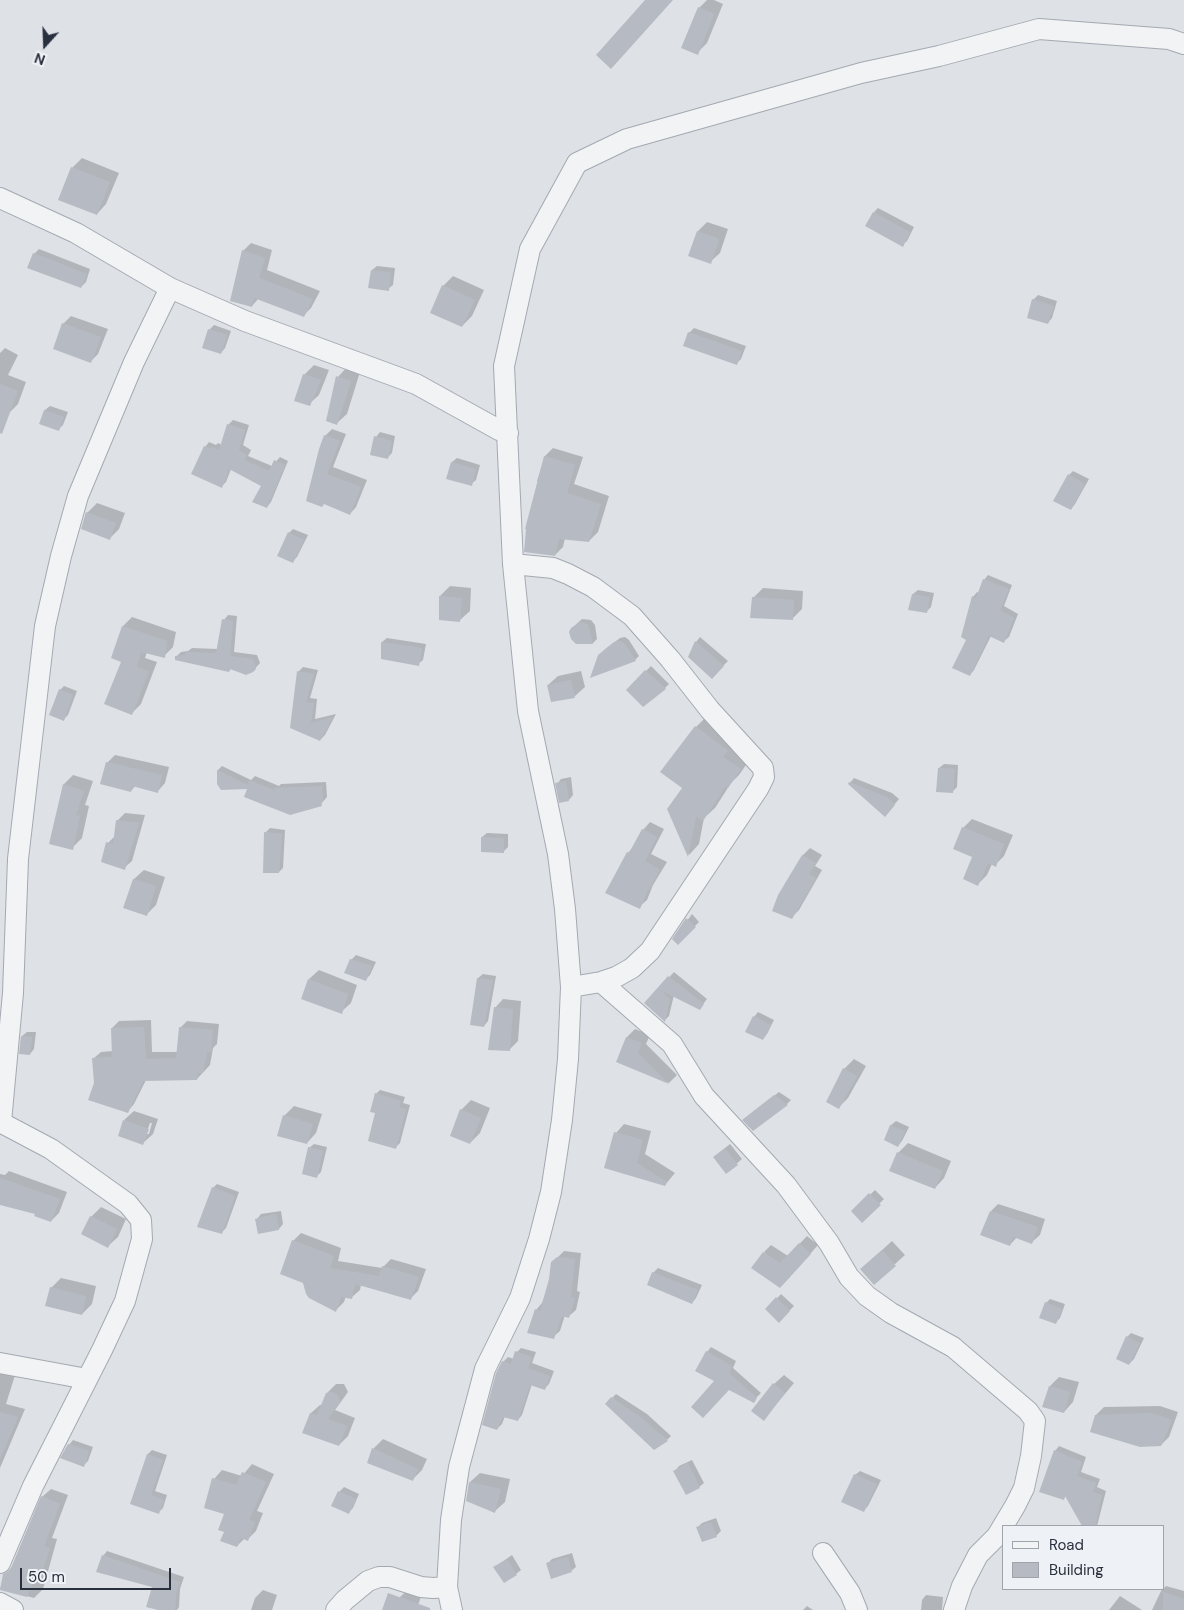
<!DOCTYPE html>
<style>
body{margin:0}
#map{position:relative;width:1184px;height:1610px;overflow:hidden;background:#dee2e7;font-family:"DM Sans",sans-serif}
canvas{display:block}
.legend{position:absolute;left:1002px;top:1525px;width:162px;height:65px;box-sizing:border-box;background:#eef1f5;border:1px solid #9fa4ab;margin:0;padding:6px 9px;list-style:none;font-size:15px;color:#29303d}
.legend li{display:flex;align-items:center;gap:10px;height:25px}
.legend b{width:25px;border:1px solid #9fa4ab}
.north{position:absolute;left:20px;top:20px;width:50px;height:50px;-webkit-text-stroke:4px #eef1f5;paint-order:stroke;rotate:200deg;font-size:14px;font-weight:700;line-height:20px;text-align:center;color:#29303d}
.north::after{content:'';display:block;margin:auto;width:18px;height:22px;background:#29303d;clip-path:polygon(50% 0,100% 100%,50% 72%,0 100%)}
.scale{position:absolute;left:20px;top:1568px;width:151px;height:22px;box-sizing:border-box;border:2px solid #29303d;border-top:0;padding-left:6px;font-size:15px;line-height:18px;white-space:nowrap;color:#29303d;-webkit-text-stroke:4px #eef1f5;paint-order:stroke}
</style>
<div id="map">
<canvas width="1184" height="1610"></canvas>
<ul class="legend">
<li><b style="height:6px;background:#f1f3f5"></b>Road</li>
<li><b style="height:14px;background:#b6bbc3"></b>Building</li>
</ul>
<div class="north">N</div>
<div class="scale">50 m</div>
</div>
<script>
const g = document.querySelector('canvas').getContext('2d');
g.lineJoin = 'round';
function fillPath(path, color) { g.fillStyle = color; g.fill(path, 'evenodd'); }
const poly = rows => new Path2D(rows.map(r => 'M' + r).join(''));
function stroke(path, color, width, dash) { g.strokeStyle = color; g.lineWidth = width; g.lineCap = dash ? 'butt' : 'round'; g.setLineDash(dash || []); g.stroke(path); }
const shadow = poly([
 [707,0,714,0,723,4,707,43,697,53,699,8],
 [82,158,119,173,106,204,97,214,72,168],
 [878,208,914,227,907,241,902,245,874,212],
 [707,222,728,229,720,253,710,262,698,231],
 [251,243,272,250,267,270,320,291,311,308,303,316,259,298,252,306,243,251],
 [39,249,90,269,86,282,81,287,34,254],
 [377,266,395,268,393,285,388,289,372,270],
 [453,276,484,290,472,316,462,326,443,286],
 [1038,295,1057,301,1052,318,1048,323,1033,300],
 [71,316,108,329,98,354,90,362,63,324],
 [214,325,231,331,225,348,221,353,209,330],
 [694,328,746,346,741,359,736,364,689,333],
 [5,348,18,355,8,375,26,382,18,404,9,413,0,410,0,353],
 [314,365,329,370,319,395,309,404,304,375],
 [347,367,360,372,347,414,337,423,338,377],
 [50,406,68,412,63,425,59,429,41,423,45,410],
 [233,420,249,425,243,445,251,450,248,456,272,466,280,457,288,461,271,502,267,507,262,486,231,469,226,482,222,486,205,447,209,442,216,445,218,443,222,445,228,425],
 [332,429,346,434,333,467,367,480,356,507,350,514,324,503,325,436],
 [380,432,395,436,392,453,387,458,376,437],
 [553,448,583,457,574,484,609,496,598,532,589,541,565,538,563,547,555,555,539,481,537,481,545,456],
 [457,458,480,465,476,480,471,484,452,462],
 [1073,471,1089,479,1075,504,1071,509,1069,475],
 [97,503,125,513,119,529,109,539,87,513],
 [293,529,308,535,297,557,293,561,289,533],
 [988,575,1012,585,1004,606,1018,614,1009,637,1004,641,991,636,974,670,970,675,968,639,973,597,977,592,979,593,984,580],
 [450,586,471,588,470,611,460,620,440,619,440,596],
 [763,588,803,591,802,609,792,619,753,598],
 [918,590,934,593,931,607,926,612,913,594],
 [228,615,237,616,234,652,257,655,260,663,251,673,232,668,229,671,177,656,181,652,188,651,192,648,218,649,224,620],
 [132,617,176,632,173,647,164,656,147,652,145,658,157,662,141,704,132,713,123,661,112,657,123,626],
 [582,619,591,620,595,625,597,639,593,643,572,628],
 [625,637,629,640,639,656,635,660,604,650,620,638],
 [700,637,728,661,712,677,696,642],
 [387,638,426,644,423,660,418,664,382,642],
 [651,666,669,684,665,688,627,690],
 [303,667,318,670,310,698,317,699,315,719,336,714,325,735,320,740,291,727,299,671],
 [581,671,585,687,575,696,552,700,548,685,558,676],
 [64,686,77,691,68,715,64,719,60,690],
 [707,716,751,758,739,775,731,783,715,808,704,818,699,844,689,855,669,809,683,788,696,727],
 [115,755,169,767,165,783,158,791,135,786,131,791,107,763],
 [944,764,958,765,957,787,952,792,939,768],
 [222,766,251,780,255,776,279,786,281,784,326,782,327,797,321,804,248,788,218,784,218,770],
 [73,775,93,781,85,805,89,806,82,838,72,848,51,843,64,784],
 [571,777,573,795,569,800,557,784,561,779],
 [854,778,892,793,899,799,889,811,849,784],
 [125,813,145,815,132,861,124,868,108,843,116,835,118,820],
 [972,819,1013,835,1004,856,995,865,992,864,987,875,978,884,974,856,963,828],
 [650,822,664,829,651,854,667,862,653,885,647,900,639,907,628,853,634,846,643,830],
 [270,828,285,830,283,868,279,872,265,833],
 [487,833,508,834,508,847,503,852,482,837],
 [810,848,822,855,815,866,822,870,799,910,791,918,779,895,803,855],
 [144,870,165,877,156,905,147,914,125,908,134,879],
 [692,914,699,922,678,943,674,939],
 [356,955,376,962,370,975,366,979,351,960],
 [319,970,357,985,351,1003,341,1012,309,979],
 [674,972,707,999,700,1008,674,995,669,1016,665,1020,645,1003],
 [483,974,496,976,488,1021,484,1026,472,1024,478,978],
 [503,999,521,1001,518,1041,509,1050,495,1008],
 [758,1012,774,1020,767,1034,763,1039,754,1017],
 [151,1020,152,1052,178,1052,180,1028,187,1021,219,1024,217,1044,213,1048,210,1065,197,1079,146,1080,134,1104,128,1111,95,1083,94,1058,101,1052,113,1051,112,1028,119,1021],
 [635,1029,650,1035,646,1044,677,1075,669,1083,618,1062,627,1037],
 [27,1032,36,1032,34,1049,30,1054,22,1036],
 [854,1059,866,1066,848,1098,838,1108,844,1069],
 [380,1090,405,1097,403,1103,410,1105,400,1143,396,1147,377,1112,376,1094],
 [779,1092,791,1100,787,1104,748,1116],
 [471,1100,490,1108,480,1133,470,1143,461,1110],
 [294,1106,322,1114,316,1133,307,1143,284,1116],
 [134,1111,158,1119,153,1134,143,1143,124,1120],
 [150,1123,152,1123,149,1134,146,1134],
 [896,1121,909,1127,902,1141,898,1146,885,1140,891,1125],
 [624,1124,651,1131,645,1154,675,1173,665,1185,606,1167,616,1133],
 [908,1143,951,1161,944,1178,935,1188,898,1153],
 [314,1144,327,1147,321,1172,317,1176,309,1148],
 [730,1144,742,1159,727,1172,719,1153],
 [9,1171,67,1192,59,1213,51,1221,36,1213,0,1204,0,1174,5,1175],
 [217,1184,239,1192,226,1228,221,1233,213,1188],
 [875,1190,884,1199,862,1221,853,1211],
 [998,1204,1045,1219,1040,1235,1032,1242,1017,1237,1010,1245,991,1211],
 [101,1207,126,1219,118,1237,108,1246,91,1217],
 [281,1211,283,1224,279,1229,257,1219,261,1214],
 [301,1233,341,1248,338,1261,382,1268,391,1259,426,1269,418,1291,410,1299,361,1285,360,1290,352,1297,346,1296,344,1302,336,1310,293,1241],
 [807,1236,818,1245,788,1279,764,1252,771,1245,788,1256],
 [892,1241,905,1255,874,1283,871,1260],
 [564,1251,581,1253,577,1291,580,1292,576,1310,569,1316,565,1315,560,1331,553,1337,536,1310,542,1303,551,1279,552,1263],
 [658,1268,702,1285,696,1298,692,1303,653,1273],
 [61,1278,96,1286,92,1304,82,1314,51,1288],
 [781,1294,794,1306,779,1321,767,1309],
 [1050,1299,1065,1304,1060,1318,1056,1322,1046,1303],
 [1131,1333,1144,1338,1134,1359,1129,1364,1127,1337],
 [711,1347,736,1361,733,1368,761,1393,753,1401,716,1381,707,1352],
 [521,1348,536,1352,532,1363,554,1371,549,1384,544,1389,532,1384,522,1415,518,1420,505,1416,502,1424,497,1429,503,1362,508,1357,514,1359,517,1352],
 [0,1363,17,1369,6,1404,25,1409,0,1468],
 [784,1375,794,1383,764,1419,774,1384],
 [1059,1377,1079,1382,1073,1402,1064,1412,1050,1386],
 [336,1384,344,1384,348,1392,335,1410,355,1418,348,1436,339,1445,304,1432,311,1413,320,1405,322,1405,327,1393],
 [616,1394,647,1414,671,1436,667,1440,612,1398],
 [1160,1406,1178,1412,1169,1437,1161,1445,1096,1415,1104,1407],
 [383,1439,427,1459,422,1470,412,1480,373,1449],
 [73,1440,93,1447,88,1461,84,1465,69,1445],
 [1059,1446,1086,1457,1081,1472,1100,1479,1097,1487,1106,1491,1097,1526,1083,1525,1066,1496,1063,1499,1055,1451],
 [152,1450,167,1455,155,1491,167,1495,163,1508,159,1512,132,1503,148,1454],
 [692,1460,704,1483,699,1487,675,1471,679,1466],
 [252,1464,274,1474,257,1511,263,1513,256,1531,248,1539,245,1538,237,1546,226,1531,225,1513,214,1479,222,1470,242,1476],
 [860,1471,881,1480,868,1506,863,1511,855,1475],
 [480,1473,510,1479,505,1502,495,1511,470,1482],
 [344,1487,359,1494,353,1508,349,1512,339,1492],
 [51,1489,68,1495,52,1538,57,1539,43,1589,34,1598,0,1589,4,1575,13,1566,42,1497],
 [716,1518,721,1531,716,1536,698,1527,702,1523],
 [107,1551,184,1577,180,1589,179,1607,177,1610,171,1610,153,1586,103,1556],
 [572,1553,576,1567,571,1571,548,1563,552,1559],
 [512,1555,521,1570,516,1574,495,1567],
 [1166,1586,1184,1591,1184,1610,1152,1610,1161,1591],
 [409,1589,422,1594,417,1608,415,1610,395,1610,400,1597],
 [263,1590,277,1595,272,1610,251,1610,255,1598],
 [926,1595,943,1597,942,1610,921,1610,922,1600],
 [1120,1596,1142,1610,1109,1610],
 [807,1606,813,1610,803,1610]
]);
const building = poly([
 [645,0,673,0,611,69,596,55],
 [698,7,714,14,698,55,681,48],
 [71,167,110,182,97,215,58,200],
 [873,212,910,232,903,247,865,226],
 [697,231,719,239,711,264,688,256],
 [242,250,265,258,259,278,313,299,304,317,254,298,252,307,230,301],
 [33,253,87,274,81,288,27,268],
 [371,270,391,272,389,291,368,288],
 [442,285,475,300,462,327,430,313],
 [1032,299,1054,306,1048,324,1027,318],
 [62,323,101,337,91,363,53,349],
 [208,329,227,335,221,354,202,348],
 [688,332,742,351,737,365,683,346],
 [303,374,321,380,310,406,294,401],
 [336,376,351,381,337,425,326,421],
 [0,384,18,391,2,434,0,433],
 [44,410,64,417,59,431,39,424],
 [227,424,245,430,239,450,247,455,244,460,269,471,274,460,285,465,267,508,252,502,261,486,229,469,222,488,191,474,204,446,211,449,212,447,219,450],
 [324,435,340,441,327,474,361,487,350,515,324,504,322,507,306,501,319,449],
 [374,436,392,441,388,459,370,455],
 [544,456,575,465,567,493,601,504,589,542,559,539,555,556,524,552,526,529,525,529],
 [451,462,476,469,472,486,446,479],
 [1068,474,1085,484,1071,510,1053,501],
 [86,512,116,523,110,540,81,529],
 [288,532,304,540,293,563,277,556],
 [983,579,1009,589,1000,610,1014,618,1004,643,989,636,970,676,952,668,966,640,961,637,972,596,976,598],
 [912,594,930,597,927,613,908,610],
 [439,596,462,598,460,622,439,620],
 [752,597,794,600,793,620,750,618],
 [222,619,233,621,230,656,253,659,256,669,253,672,246,675,230,669,229,672,175,660,175,656,185,655,186,652,216,653],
 [580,622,587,624,589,627,593,644,576,644,571,639,569,632,571,628],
 [122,626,167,641,165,658,141,652,137,667,149,671,132,715,104,704,121,662,111,658],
 [620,641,625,644,636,661,590,678,598,655,614,642],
 [695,641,724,666,712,679,688,657],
 [381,642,422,648,419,666,381,659],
 [645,670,666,689,643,707,626,690],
 [297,671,314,674,306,702,314,703,311,723,333,717,320,741,290,728],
 [571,680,575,698,551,702,547,685],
 [59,689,73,695,64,721,49,715],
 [695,726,728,751,723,757,741,769,728,788,726,786,703,821,696,816,688,857,667,809,682,788,660,772],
 [106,762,162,775,158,793,132,786,131,792,100,784],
 [938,768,955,769,953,793,936,792],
 [217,770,248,785,249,780,274,790,275,788,322,786,323,802,321,802,322,806,290,815,244,797,247,789,221,790,217,784],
 [566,781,569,801,559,803,555,783],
 [849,782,887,797,895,805,885,817,848,784],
 [63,784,84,791,76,815,80,816,73,850,49,844],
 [116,820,139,823,125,870,101,862,106,842,113,844],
 [962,827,1004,844,996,867,988,863,978,886,963,879,972,857,953,849],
 [642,829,657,837,645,861,660,870,649,890,648,890,640,909,605,893,627,852,629,853],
 [264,832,282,834,279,873,263,873],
 [481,837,504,838,504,853,481,852],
 [802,855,816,863,809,874,816,878,792,919,772,911,778,895],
 [133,879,156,886,147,916,123,908],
 [686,918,696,927,678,945,672,939],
 [350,959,372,966,366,981,344,973],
 [668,976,704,1004,700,1010,660,990,670,999,665,1022,644,1003],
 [477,978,493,980,484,1027,470,1025],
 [308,979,348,994,342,1014,301,999],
 [494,1007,513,1009,510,1051,488,1050],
 [753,1016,771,1025,763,1040,745,1032],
 [144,1027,146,1059,176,1058,179,1027,213,1030,211,1052,207,1052,203,1073,198,1073,197,1080,143,1081,128,1113,88,1100,94,1083,92,1058,112,1057,111,1028],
 [21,1036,32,1037,30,1055,19,1054],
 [626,1037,642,1043,638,1053,669,1084,616,1062],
 [843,1068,857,1076,839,1109,826,1102],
 [375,1093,401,1101,399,1108,406,1109,396,1149,368,1141,375,1113,370,1112],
 [774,1095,788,1105,753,1131,742,1120],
 [460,1109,481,1118,470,1144,450,1136],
 [283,1115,313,1124,307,1144,277,1136],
 [123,1120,149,1129,143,1145,118,1136],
 [890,1125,905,1131,898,1147,884,1140],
 [614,1132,643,1140,637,1163,667,1182,665,1186,604,1168],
 [308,1147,323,1151,317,1178,302,1174],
 [725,1148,738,1165,726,1174,713,1157],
 [897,1152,943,1171,935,1189,889,1171],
 [0,1178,60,1199,51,1222,34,1216,35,1214,0,1205],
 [212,1187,235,1196,222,1234,197,1227],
 [869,1193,881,1205,862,1223,851,1211],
 [990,1211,1038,1227,1032,1244,1013,1237,1010,1246,980,1235],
 [276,1214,279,1230,258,1234,255,1219],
 [90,1216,117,1229,108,1248,81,1234],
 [292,1240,334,1256,330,1268,379,1276,382,1266,419,1277,411,1300,355,1284,352,1299,341,1297,336,1312,309,1298,306,1294,303,1283,280,1274],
 [799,1243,811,1254,780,1288,751,1268,763,1252,780,1263],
 [882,1250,896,1266,874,1285,860,1269],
 [557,1257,575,1259,571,1297,575,1298,569,1318,562,1316,554,1339,527,1333,535,1309,540,1311,549,1279,551,1262],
 [652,1272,698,1290,692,1304,647,1285],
 [50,1287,86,1296,82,1315,45,1306],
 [776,1297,790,1311,779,1323,765,1309],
 [1045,1302,1062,1309,1056,1324,1039,1318],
 [1126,1336,1140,1343,1129,1365,1116,1359],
 [515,1351,532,1357,528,1368,550,1376,545,1390,530,1385,518,1421,503,1417,497,1430,482,1425,496,1373,502,1361,511,1364],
 [706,1351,732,1366,729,1373,757,1398,754,1403,729,1390,703,1418,691,1407,714,1381,695,1371],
 [773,1383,785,1393,764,1421,751,1411],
 [1049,1386,1070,1392,1064,1413,1042,1407],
 [332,1392,338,1395,340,1402,328,1419,347,1426,339,1446,302,1433,310,1413,317,1415,326,1393],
 [611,1397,643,1419,668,1441,654,1450,605,1404],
 [0,1412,18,1417,0,1459],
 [1152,1413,1172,1420,1161,1446,1140,1447,1090,1432,1095,1415],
 [68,1444,89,1451,84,1467,60,1458],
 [372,1448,418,1469,413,1481,367,1463],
 [1054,1450,1082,1462,1077,1476,1096,1483,1093,1492,1102,1495,1095,1526,1082,1526,1065,1496,1064,1500,1039,1492],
 [147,1454,163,1460,151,1495,164,1500,159,1514,130,1504],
 [688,1463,700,1488,686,1495,673,1471],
 [242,1472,266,1482,249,1520,255,1522,248,1541,241,1538,237,1547,220,1541,224,1532,218,1530,224,1514,204,1508,212,1478,236,1485],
 [854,1474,877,1484,864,1512,841,1502],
 [469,1482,501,1489,495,1513,466,1501],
 [338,1491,356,1499,349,1514,331,1506],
 [41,1496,60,1504,44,1546,50,1548,40,1578,35,1577,27,1597,0,1590,3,1574,7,1572,11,1568],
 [711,1522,717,1537,702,1542,696,1527],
 [102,1555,180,1582,176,1594,175,1610,158,1610,146,1607,152,1587,96,1572],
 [568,1557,572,1572,551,1579,546,1563],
 [507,1559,517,1575,504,1583,493,1567],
 [1163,1592,1184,1599,1184,1610,1163,1610],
 [388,1593,430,1608,430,1610,382,1610]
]);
const minor = poly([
 [0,198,76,233,170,288,245,321,416,384,499,430,508,433],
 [513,564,553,568,568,574,593,587,632,616,670,659,710,710,763,768,764,777,758,789,650,951,632,968,616,977,601,982,571,987],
 [601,982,672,1044,704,1096,786,1185,829,1243,849,1277,867,1296,891,1313,953,1347,1028,1411,1035,1421,1031,1456,1024,1488,1015,1506,997,1536,978,1555,962,1586,954,1610],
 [0,1122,51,1149,128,1204,141,1220,142,1239,125,1301,102,1350,33,1486,0,1563],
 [1,1122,13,993,18,859,45,626,61,556,78,496,134,362,170,288],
 [0,1363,87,1379],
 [823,1553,850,1593,857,1610],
 [0,1603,13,1610],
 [336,1610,345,1600,368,1581,379,1577,390,1577,421,1587,433,1588,447,1587],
 [452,1610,447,1587,451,1520,459,1467,485,1369,520,1298,539,1239,551,1192,562,1120,568,1059,571,987,565,909,558,854,528,711,513,564,504,366,530,249,577,163,627,139,861,73,939,56,1039,29,1169,39,1184,44]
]);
fillPath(shadow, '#0003');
fillPath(building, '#b6bbc3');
stroke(minor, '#a4a9b1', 22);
stroke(minor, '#f1f3f5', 20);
</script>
